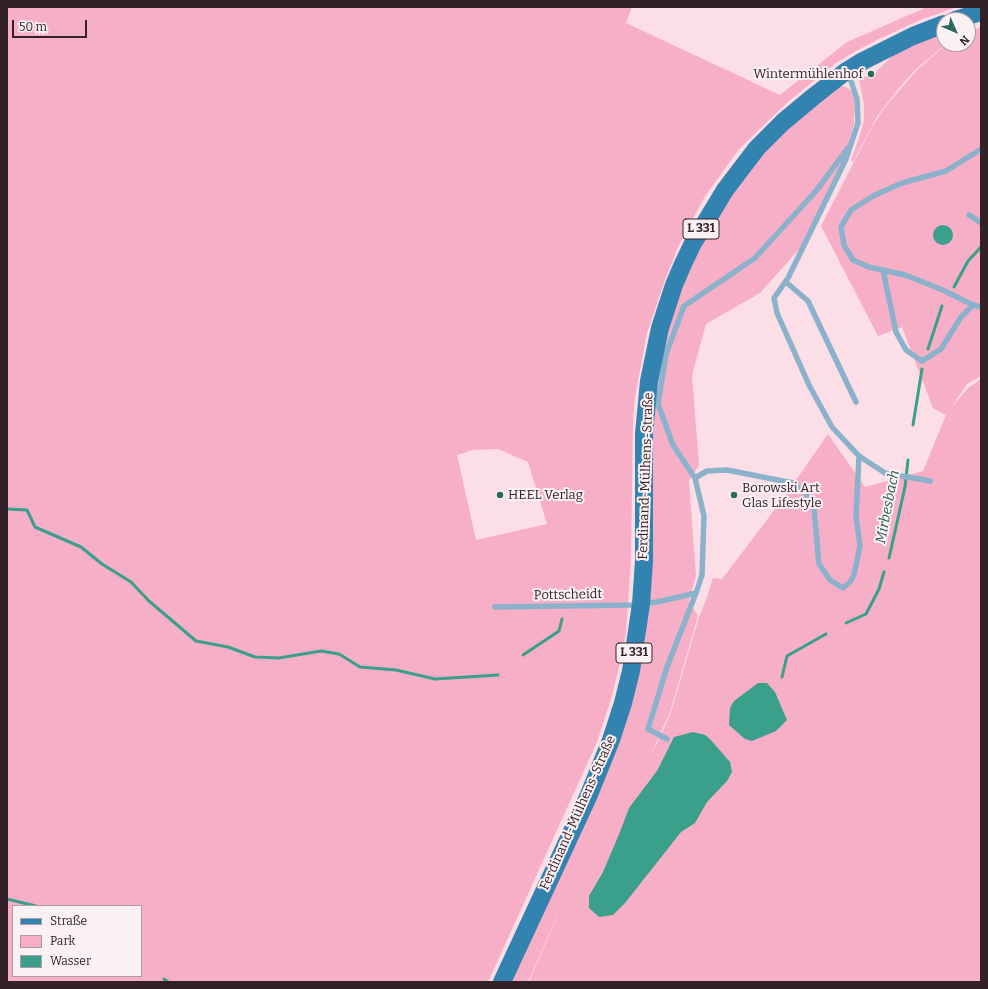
<!DOCTYPE html>
<meta charset="utf-8">
<style>
body{margin:0}
#map{position:relative;width:988px;height:989px;overflow:hidden;background:#fcdee7;font-family:Bitter,serif}
canvas{display:block}
.frame{position:absolute;inset:0;border:8px solid #322127;pointer-events:none}
.legend{position:absolute;left:12px;top:905px;width:130px;height:72px;box-sizing:border-box;background:#fbf1f4;border:1px solid #ab9ea2;margin:0;padding:5px 7px;list-style:none;font-size:12px;color:#322127}
.legend li{display:flex;align-items:center;gap:8px;height:20px}
.legend b{width:20px;border:1px solid #ab9ea2}
.north{position:absolute;left:936px;top:12px;width:40px;height:40px;box-sizing:border-box;background:#fbf1f4;border:1px solid #ab9ea2;border-radius:50%;rotate:135deg;font-size:11px;font-weight:700;line-height:16px;text-align:center;color:#322127}
.north::after{content:'';display:block;margin:auto;width:14px;height:18px;background:#276b5d;clip-path:polygon(50% 0,100% 100%,50% 72%,0 100%)}
.scale{position:absolute;left:12px;top:20px;width:75px;height:18px;box-sizing:border-box;border:2px solid #322127;border-top:0;padding-left:5px;font-size:12px;line-height:14px;white-space:nowrap;color:#322127;-webkit-text-stroke:3px #fbf1f4;paint-order:stroke}
</style>
<div id="map">
<canvas width="988" height="989"></canvas>
<div class="frame"></div>
<ul class="legend">
<li><b style="height:5px;background:#3283b0"></b>Straße</li>
<li><b style="height:11px;background:#f7aec7"></b>Park</li>
<li><b style="height:11px;background:#3a9f8b"></b>Wasser</li>
</ul>
<div class="north">N</div>
<div class="scale">50 m</div>
</div>
<script>
const g = document.querySelector('canvas').getContext('2d');
g.lineJoin = 'round';
function fillPath(path, color) { g.fillStyle = color; g.fill(path, 'evenodd'); }
const poly = rows => new Path2D(rows.map(r => 'M' + r).join(''));
function stroke(path, color, width, dash) { g.strokeStyle = color; g.lineWidth = width; g.lineCap = dash ? 'butt' : 'round'; g.setLineDash(dash || []); g.stroke(path); }
function write(font, color, halo, rows, align = 'center') {
  g.font = font + ' Bitter,serif'; g.lineWidth = 4; g.setLineDash([]); g.textBaseline = 'middle'; g.strokeStyle = halo; g.fillStyle = color; for (const [text, x, y, turn = 0] of rows) {
    g.save(); g.translate(x, y); g.rotate((+turn || 0) * Math.PI / 180); g.textAlign = isNaN(turn) ? turn : align; if (halo) g.strokeText(text, 0, 0); g.fillText(text, 0, 0); g.restore();
  }
}
const green = poly([
 [7,7,632,7,626,23,780,95,847,42,927,7,957,7,920,20,879,39,856,51,836,63,789,101,739,149,704,198,679,245,665,280,647,333,635,397,633,420,631,557,626,633,622,654,612,696,597,742,488,982,7,982],
 [498,449,528,462,547,524,476,540,457,455,473,450],
 [13,906,141,906,141,976,13,976],
 [981,27,981,376,967,384,951,408,968,388,981,379,981,982,529,982,569,889,528,982,507,982,616,741,645,642,650,547,651,433,657,372,666,336,683,281,720,207,769,146,836,87,843,86,848,88,852,92,855,98,854,123,849,144,842,162,802,246,760,293,706,324,692,375,699,465,689,481,696,576,689,601,698,616,670,712,649,759,641,769,649,759,661,735,671,712,699,617,706,600,713,578,722,579,785,496,828,434,865,487,923,471,946,415,933,408,902,327,878,336,821,226,869,133,880,114,890,101,917,70,940,50,947,44,968,44,968,33],
 [944,31,944,44,946,44,916,69,899,88,878,115,853,162,851,160,859,138,864,120,864,104,859,79,875,73,894,54]
]);
const water = poly([
 '933 235a10 10 0 1 1 20 0a10 10 0 1 1-20 0Z',
 [758,683,767,683,775,692,787,720,776,731,752,741,745,739,729,725,730,708,734,701],
 [693,732,705,735,710,739,730,762,732,772,727,781,707,802,695,823,681,832,625,903,613,915,599,917,589,908,589,896,603,872,620,832,629,808,657,771,674,737]
]);
const stream = poly([
 [954,287,968,261,981,247],
 [928,349,942,306],
 [913,425,922,369],
 [7,509,27,510,35,527,81,547,102,564,131,582,149,601,196,641,228,647,255,657,279,658,321,651,339,654,360,667,396,670,435,679,498,675],
 [889,558,905,487,908,460],
 [846,623,866,614,879,589,884,572],
 [523,655,559,631,562,619],
 [782,677,787,656,826,634],
 [7,899,36,906],
 [164,979,168,982]
]);
const lane = poly([
 [969,215,981,223],
 [883,270,896,332,906,350,922,361,941,349,961,317,973,305],
 [786,282,808,301,856,402],
 [980,307,973,305,943,290,905,275,869,267,853,260,844,245,841,227,851,210,873,196,902,183,946,171,981,149],
 [859,456,885,473,930,481],
 [695,478,707,471,727,470,793,483,806,494,814,509,819,564,830,580,843,588,850,582,854,575,860,546,856,516,859,456,832,427,809,385,777,313,774,298,788,278,846,159,858,123,857,99,851,81,846,74],
 [495,607,631,605,657,602,696,593,702,575,704,516,695,478,673,445,658,404,666,354,684,306,755,258,816,191,848,148],
 [667,739,648,729,667,667,696,593]
]);
const primary = poly([
 [955,20,981,12],
 [502,982,588,797,611,740,623,703,631,671,641,604,644,561,644,434,649,381,660,328,674,285,683,264,693,243,725,190,757,148,783,122,813,97,845,72,863,61,913,36,944,24]
]);
const markers = [
 [871,74,4,"#276b5d"],
 [500,495,4,"#276b5d"],
 [734,495,4,"#276b5d"]
];
const shields = [
 [701,229,36],
 [634,653,36]
];
const shieldNames = [
 ["L 331",701,229],
 ["L 331",634,653]
];
const poiNames = [
 ["Wintermühlenhof",863,74,"right"],
 ["Borowski Art",742,488],
 ["Glas Lifestyle",742,503],
 ["HEEL Verlag",508,495]
];
const streetNames = [
 ["Ferdinand-Mülhens-Straße",646,476,-88],
 ["Pottscheidt",568,595,-1],
 ["Ferdinand-Mülhens-Straße",578,813,-66]
];
const waterNames = [
 ["Mirbesbach",888,507,-79]
];
fillPath(green, '#f7aec7');
fillPath(water, '#3a9f8b');
stroke(stream, '#3a9f8b', 3);
stroke(lane, '#8cb2cb', 5.5);
stroke(primary, '#3283b0', 18);
for (const [x, y, r, color] of markers) { const dot = new Path2D(); dot.arc(x, y, r, 0, 2 * Math.PI); g.fillStyle = color; g.fill(dot); stroke(dot, '#fbf1f4', 1.5); }
for (const [x, y, w] of shields) { const box = new Path2D(); box.roundRect(x - w / 2, y - 10, w, 20, 3); g.fillStyle = '#fbf1f4'; g.fill(box); stroke(box, '#322127', 1); }
write('bold 12px', '#322127', null, shieldNames);
write('13px', '#322127', '#fbf1f4', poiNames, 'left');
write('13px', '#322127', '#fbf1f4', streetNames);
write('italic 14px', '#265d51', '#fbf1f4', waterNames);
</script>
